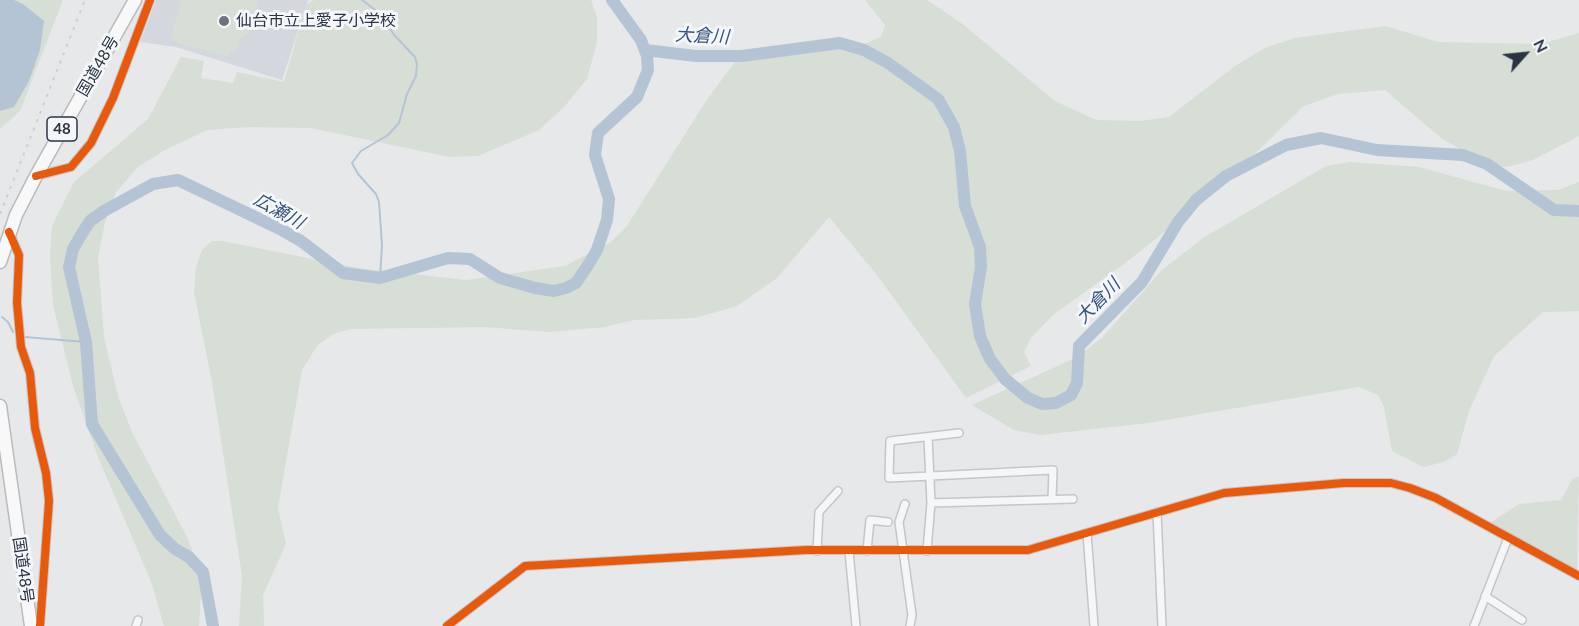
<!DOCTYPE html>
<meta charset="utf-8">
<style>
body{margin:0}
#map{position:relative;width:1579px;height:626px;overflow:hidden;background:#e6e8ea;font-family:Lato,sans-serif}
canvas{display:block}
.north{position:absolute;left:1495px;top:24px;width:60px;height:60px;-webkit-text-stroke:4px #f4f6f9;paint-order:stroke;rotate:63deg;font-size:16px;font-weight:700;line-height:24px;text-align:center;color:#2b3445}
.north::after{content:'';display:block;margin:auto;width:21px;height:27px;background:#2b3445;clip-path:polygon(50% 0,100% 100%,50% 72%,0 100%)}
</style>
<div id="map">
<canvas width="1579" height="626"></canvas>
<div class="north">N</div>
</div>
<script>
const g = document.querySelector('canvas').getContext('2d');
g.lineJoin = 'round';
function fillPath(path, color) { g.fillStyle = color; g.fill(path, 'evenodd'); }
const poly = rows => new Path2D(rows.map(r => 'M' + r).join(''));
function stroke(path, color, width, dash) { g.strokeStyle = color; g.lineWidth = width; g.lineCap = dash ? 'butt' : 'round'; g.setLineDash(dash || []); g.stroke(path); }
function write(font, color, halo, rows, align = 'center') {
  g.font = font + ' Lato,"Noto Sans JP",sans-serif'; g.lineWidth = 6; g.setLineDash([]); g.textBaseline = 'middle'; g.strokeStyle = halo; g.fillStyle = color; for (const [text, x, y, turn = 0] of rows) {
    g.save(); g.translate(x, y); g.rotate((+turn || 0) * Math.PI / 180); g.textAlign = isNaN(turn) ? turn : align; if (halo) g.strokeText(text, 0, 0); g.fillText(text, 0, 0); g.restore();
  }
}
const built = poly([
 [156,0,308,0,282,80,176,47,140,42]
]);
const green = poly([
 [0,0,63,0,20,111,0,129],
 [181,0,258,0,250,32,241,38,238,48,232,51,229,57,176,43,171,36],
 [314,0,591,0,597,17,597,42,587,79,564,107,539,130,478,156,449,157,311,128,248,127,207,130,165,150,138,167,116,192,105,222,98,257,104,337,118,396,132,432,188,539,202,576,199,626,164,626,152,584,98,457,73,386,53,305,50,257,52,226,74,182,148,119,181,57,204,61,201,78,233,83,237,72,284,82,306,5],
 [865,0,927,0,964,25,1055,101,1096,120,1140,121,1169,117,1235,66,1265,48,1295,38,1386,26,1438,42,1541,44,1579,33,1579,136,1533,160,1507,167,1486,164,1441,138,1385,90,1338,94,1304,106,1235,173,1173,225,1124,264,1053,315,1031,338,1024,352,1031,366,966,398,877,275,829,217,777,278,737,306,695,318,634,320,605,327,550,332,485,327,350,329,333,334,317,346,302,370,278,508,286,544,263,595,264,626,239,626,242,576,212,382,194,292,196,267,202,250,212,241,222,241,358,268,466,280,565,266,611,242,627,226,706,101,740,55,781,45,864,44,881,37,885,25],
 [1350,162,1419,167,1506,191,1558,190,1579,182,1579,311,1543,312,1494,356,1469,411,1457,454,1444,462,1423,467,1392,451,1384,407,1378,395,1359,387,1148,423,1040,435,1014,430,972,405,1075,358,1102,338,1162,270,1203,238,1326,166],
 [1579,477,1577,571,1488,524,1519,504,1561,500,1573,478]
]);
const water = poly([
 [0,0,14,0,23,4,44,21,40,50,29,81,14,107,0,111]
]);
const stream = poly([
 [362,0,382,15,394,35,415,57,417,64,416,76,407,94,399,123,388,135,361,151,352,163,358,174,376,194,379,202,382,245,380,278],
 [2,317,8,322,13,332],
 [25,337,86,342]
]);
const river = poly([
 [645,50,696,56,742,56,840,43,864,50,888,63,938,99,954,127,960,151,965,206,980,247,981,267,975,304,980,336,990,359,1005,379,1028,398,1042,404,1056,403,1071,395,1077,383,1079,346,1142,282,1178,222,1196,200,1226,176,1286,145,1321,138,1377,150,1463,155,1487,164,1554,210,1579,211],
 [213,626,203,572,189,557,175,549,160,535,92,424,86,342,69,267,73,249,81,235,90,221,104,211,153,184,178,180,280,229,301,241,343,273,380,278,448,258,470,259,500,278,535,288,554,291,566,288,576,283,588,265,597,250,607,220,609,199,595,155,598,133,637,97,648,70,647,56,641,40,612,0]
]);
const street = poly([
 [36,176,71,167,91,143,113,98,150,0],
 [10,234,19,255,17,303,21,347,30,373,35,428,46,473,49,501,40,626],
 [959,433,890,441,889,478,1053,470,1052,499],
 [931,503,1073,499],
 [905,504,899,522,912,615,910,626],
 [1157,512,1162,626],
 [1087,533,1094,626],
 [817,551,819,512,838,491],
 [849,551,856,626],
 [867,551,870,520,888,522],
 [927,551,931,503,928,437],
 [1485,596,1522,620],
 [136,626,138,620],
 [447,626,525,566,806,550,1028,550,1224,493,1344,483,1391,483,1410,488,1436,498,1579,576],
 [1474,626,1508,538]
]);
const highway = poly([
 [0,262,16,215,36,176,135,0],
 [0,406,31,626]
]);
const rail = poly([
 [0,214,85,0]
]);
const cycleway = poly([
 [36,176,71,167,91,143,113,98,150,0],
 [9,232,19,255,17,303,21,347,30,373,35,428,46,473,49,501,40,626],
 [447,626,525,566,806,550,1028,550,1224,493,1344,483,1391,483,1410,488,1436,498,1579,576]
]);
const markers = [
 [224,21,6,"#6c737f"]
];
const shields = [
 [62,129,30]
];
const shieldNames = [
 ["48",62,129]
];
const poiNames = [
 ["仙台市立上愛子小学校",236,21]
];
const streetNames = [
 ["国道48号",98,66,-60],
 ["国道48号",23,570,82]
];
const waterNames = [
 ["大倉川",702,36,3],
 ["広瀬川",279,211,29],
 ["大倉川",1098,301,-46]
];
fillPath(built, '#d4d7dd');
fillPath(green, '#d6ded6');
fillPath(water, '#b4c4d5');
stroke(stream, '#b4c4d5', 2);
stroke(river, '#b4c4d5', 12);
stroke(street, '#c4c6c8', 10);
stroke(highway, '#b8bbbf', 15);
stroke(street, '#f5f6f7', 7);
stroke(highway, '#f8f8f8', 12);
stroke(rail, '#cecfd2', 2, [3, 6]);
stroke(cycleway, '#e8590c', 8);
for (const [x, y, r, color] of markers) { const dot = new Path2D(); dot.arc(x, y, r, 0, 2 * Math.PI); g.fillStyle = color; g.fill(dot); stroke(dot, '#f4f6f9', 2); }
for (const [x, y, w] of shields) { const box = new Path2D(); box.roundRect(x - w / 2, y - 12, w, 24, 4.5); g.fillStyle = '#f4f6f9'; g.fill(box); stroke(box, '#2b3445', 1.5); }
write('bold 15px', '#2b3445', null, shieldNames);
write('16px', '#2b3445', '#f4f6f9', poiNames, 'left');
write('16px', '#2b3445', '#f4f6f9', streetNames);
write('italic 18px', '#34527a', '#f4f6f9', waterNames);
</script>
